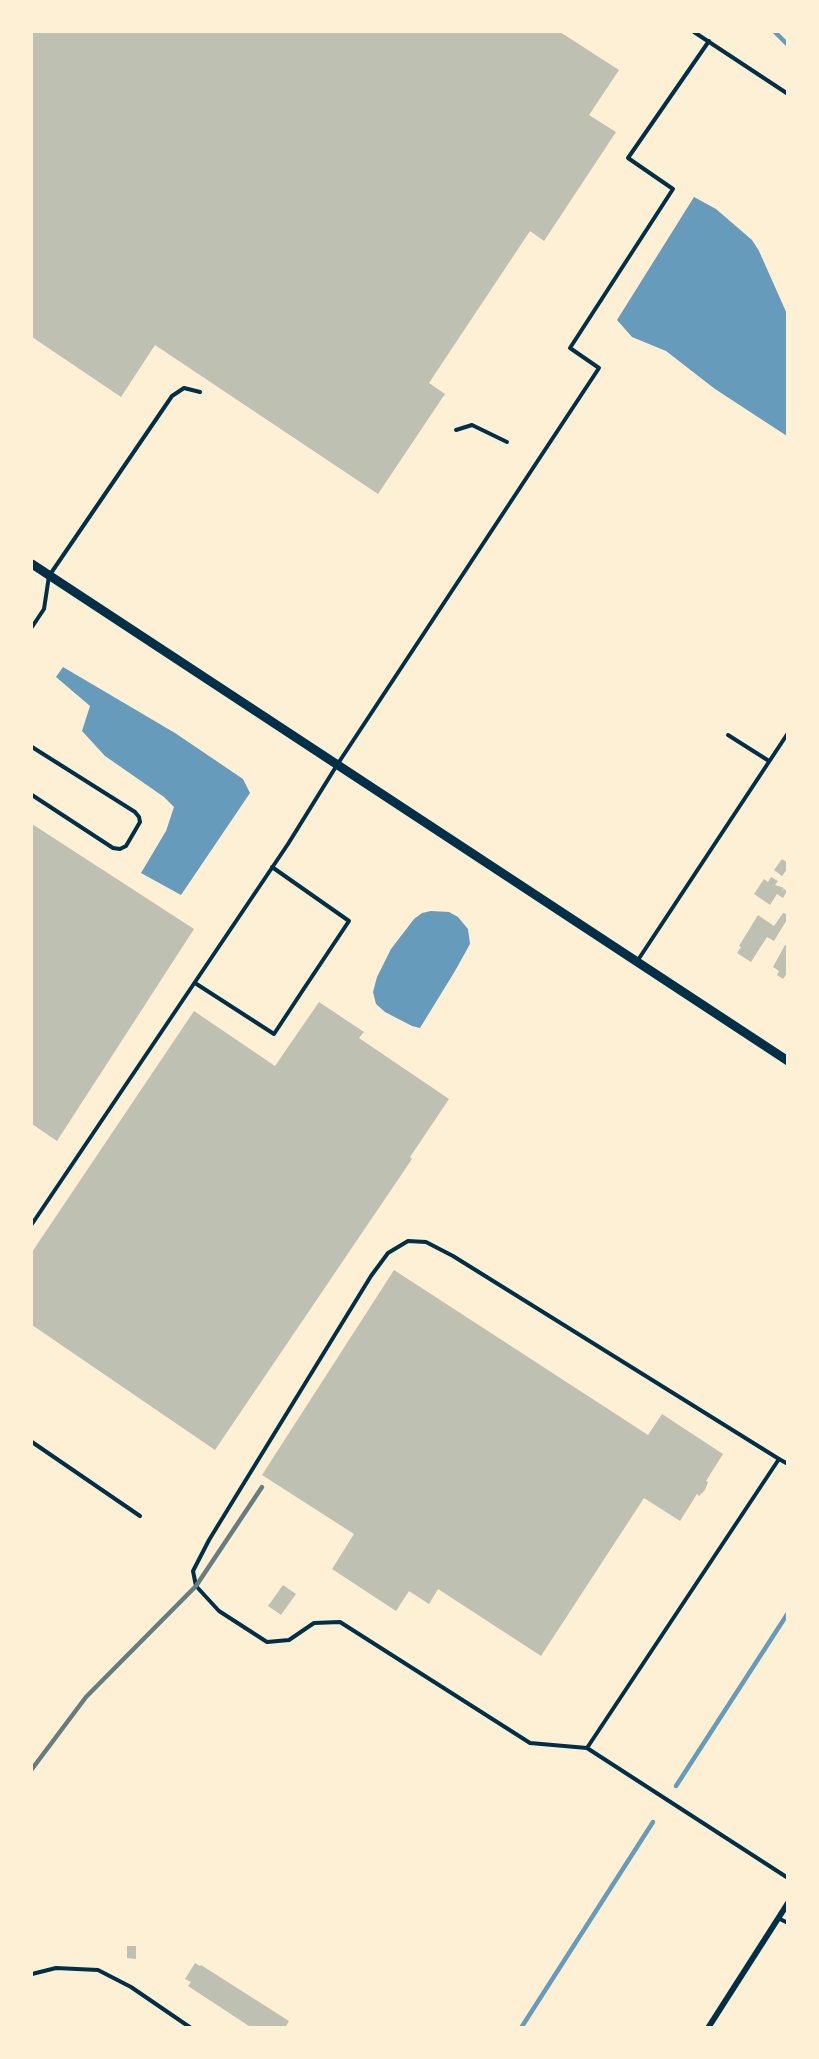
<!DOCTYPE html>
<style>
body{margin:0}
#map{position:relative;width:819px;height:2059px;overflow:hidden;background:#fdf0d5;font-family:Cabin,sans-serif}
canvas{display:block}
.frame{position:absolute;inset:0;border:33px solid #fdf0d5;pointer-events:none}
</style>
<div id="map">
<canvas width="819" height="2059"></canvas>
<div class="frame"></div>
</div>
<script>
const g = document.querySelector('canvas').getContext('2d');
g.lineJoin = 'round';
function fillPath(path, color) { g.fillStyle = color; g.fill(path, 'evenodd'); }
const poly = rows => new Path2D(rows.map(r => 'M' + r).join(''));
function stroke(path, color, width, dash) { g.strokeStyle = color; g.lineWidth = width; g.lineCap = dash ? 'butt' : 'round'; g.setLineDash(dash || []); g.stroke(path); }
const water = poly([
 [694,197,716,209,752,240,759,251,787,314,787,436,715,389,666,351,632,337,617,320],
 [63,667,175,733,243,779,250,793,181,895,141,873,166,831,174,807,164,797,105,756,82,731,90,706,56,677],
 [431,911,449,912,458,917,468,929,470,944,455,971,420,1028,412,1026,385,1012,376,1004,373,992,377,977,391,949,414,919,422,913]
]);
const stream = poly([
 [775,32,788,45],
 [676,1786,788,1613],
 [521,2028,653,1822]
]);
const building = poly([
 [32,32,560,32,619,70,589,115,616,132,544,241,530,231,429,383,445,394,378,494,155,345,121,397,32,337],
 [32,824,194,929,57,1141,32,1124],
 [782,859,788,863,788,868,782,876,774,870],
 [771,877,778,881,775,885,784,888,780,893,784,889,787,891,783,898,777,894,770,905,754,894,764,879,768,882],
 [783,913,787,914,788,918,774,941,767,937,751,962,737,953,741,947,739,946,758,915,774,926],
 [785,945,788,946,788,972,783,979,777,975,779,971,773,967],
 [319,1002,364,1032,359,1038,449,1099,410,1157,412,1159,215,1450,32,1325,32,1252,194,1011,275,1066],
 [394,1270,648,1435,662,1414,723,1454,706,1481,708,1482,705,1490,699,1496,697,1494,680,1521,644,1498,541,1656,438,1589,429,1604,409,1591,396,1611,332,1569,354,1534,262,1475],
 [283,1585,296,1594,281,1615,268,1606],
 [127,1946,136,1946,136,1959,127,1958],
 [195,1963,200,1966,201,1965,289,2021,285,2028,252,2028,188,1986,191,1982,185,1979]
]);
const service = poly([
 [694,32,788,94],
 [456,430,472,425,507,442],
 [32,627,44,609,49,576,172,396,184,388,200,392],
 [728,735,769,761],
 [32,747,135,812,139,817,140,822,126,846,120,849,113,848,32,795],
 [638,960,788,733],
 [195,983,274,1034,301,993,349,921,272,867],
 [32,1224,288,844,337,765,599,368,570,348,673,189,628,158,709,41],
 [32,1442,140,1516],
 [788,1464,779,1459,587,1748,788,1878],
 [587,1748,530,1743,340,1622,314,1623,289,1640,267,1642,219,1611,196,1586,193,1571,209,1540,371,1276,388,1253,408,1241,426,1242,453,1256,779,1459],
 [778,1918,788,1923],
 [32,1974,56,1968,98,1970,131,1987,191,2028]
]);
const minor = poly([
 [708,2028,788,1903]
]);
const tertiary = poly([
 [32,564,788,1061]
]);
const rail = poly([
 [32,1769,86,1697,196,1586,262,1487]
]);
fillPath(water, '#669bbc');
stroke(stream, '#669bbc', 4.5);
fillPath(building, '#bec0b2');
stroke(service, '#003049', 4);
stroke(minor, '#003049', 6);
stroke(tertiary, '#003049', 9);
stroke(rail, '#657d81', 4.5);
</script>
